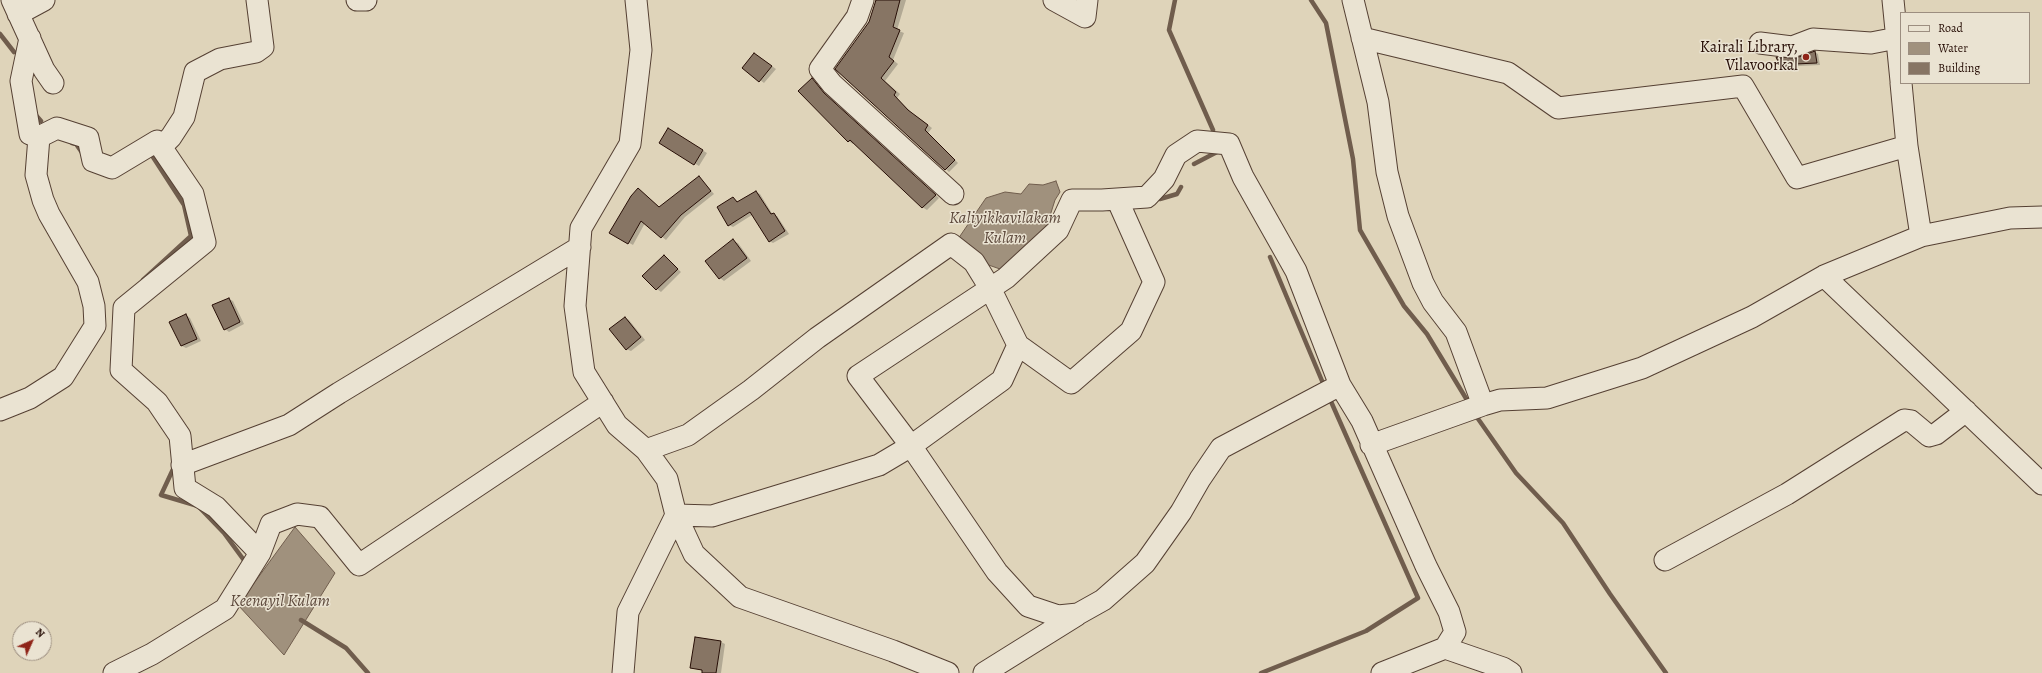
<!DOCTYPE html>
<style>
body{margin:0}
#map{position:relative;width:2042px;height:673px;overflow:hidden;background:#dfd4ba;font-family:Alegreya,serif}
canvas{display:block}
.legend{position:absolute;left:1900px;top:12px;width:130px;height:72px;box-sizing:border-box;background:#eae3d2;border:1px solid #9c8e80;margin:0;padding:5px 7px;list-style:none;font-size:12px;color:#270e06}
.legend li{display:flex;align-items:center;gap:8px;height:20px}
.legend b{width:20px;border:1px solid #9c8e80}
.north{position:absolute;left:12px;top:621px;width:40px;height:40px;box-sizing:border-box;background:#eae3d2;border:1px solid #9c8e80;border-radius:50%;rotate:45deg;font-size:11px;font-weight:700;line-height:16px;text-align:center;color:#270e06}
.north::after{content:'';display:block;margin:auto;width:14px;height:18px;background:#8f2418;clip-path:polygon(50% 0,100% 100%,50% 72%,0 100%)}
</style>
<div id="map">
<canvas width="2042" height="673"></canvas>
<ul class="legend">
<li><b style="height:5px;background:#eae3d2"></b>Road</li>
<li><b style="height:11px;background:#a0917d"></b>Water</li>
<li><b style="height:11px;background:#877564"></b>Building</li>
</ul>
<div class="north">N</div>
</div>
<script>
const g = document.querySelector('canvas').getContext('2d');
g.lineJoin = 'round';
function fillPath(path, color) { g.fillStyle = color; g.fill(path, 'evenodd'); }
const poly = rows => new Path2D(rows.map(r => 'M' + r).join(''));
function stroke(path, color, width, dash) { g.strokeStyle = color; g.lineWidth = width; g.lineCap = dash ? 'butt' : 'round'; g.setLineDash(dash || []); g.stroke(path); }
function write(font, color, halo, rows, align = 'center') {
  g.font = font + ' Alegreya,serif'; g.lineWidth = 3; g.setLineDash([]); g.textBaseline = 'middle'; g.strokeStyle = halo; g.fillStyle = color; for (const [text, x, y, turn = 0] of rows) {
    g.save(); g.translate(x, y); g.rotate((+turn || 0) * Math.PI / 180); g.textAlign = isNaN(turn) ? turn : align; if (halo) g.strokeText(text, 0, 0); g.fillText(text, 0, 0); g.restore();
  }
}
const water = poly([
 [1056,181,1060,192,1055,200,1049,219,1041,238,1025,256,1000,269,980,262,958,239,986,198,1005,192,1021,194,1029,184,1043,185,1056,181],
 [295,527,335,573,284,655,238,605,295,527]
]);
const shadow = poly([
 [877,0,906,0,897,30,904,33,893,60,898,64,885,81,900,94,897,98,912,113,932,128,928,133,958,163,949,172,836,68,870,22],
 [1815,52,1818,54,1820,65,1799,66,1786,69,1782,67],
 [755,54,776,69,764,83,744,68],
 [812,79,828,96,939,198,927,210,922,207,854,142,853,144,848,141],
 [668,130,707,153,699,166,660,143],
 [699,177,714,194,685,217,666,240,645,223,633,245,610,232,639,189,660,208],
 [756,192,760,194,773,215,777,216,789,234,773,243,769,241,752,215,733,227,729,225,733,198,739,202],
 [733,241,738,243,751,261,724,281,720,278,707,261],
 [664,256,681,272,661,292,657,289],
 [229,299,233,301,244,324,229,332,225,329],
 [186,315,190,318,201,341,186,348,182,346,171,322],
 [625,318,629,320,645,340,631,351,626,349],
 [695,638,721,642,725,644,721,673,703,673,703,671,691,667]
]);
const stream = poly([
 [1175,0,1169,30,1213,130],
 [1311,0,1326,23,1353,159,1360,230,1404,306,1427,334,1470,405],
 [0,34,14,52],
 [34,113,41,121],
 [72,143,76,144,83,154],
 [1194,164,1217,152],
 [1160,199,1177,194,1181,187],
 [1270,257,1325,388],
 [143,280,191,236,184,205,151,154,148,156],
 [1474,413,1516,473,1563,523,1610,594,1666,673],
 [175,465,161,495,198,506,224,533,246,563],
 [301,620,346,648,368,673],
 [1261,673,1366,631,1418,598,1329,397]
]);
const building = poly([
 [876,0,900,0,893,27,900,30,889,57,894,61,881,78,896,92,894,95,908,110,928,125,925,130,955,160,945,170,835,69,869,22,876,0],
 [1815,51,1817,63,1795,64,1781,68,1776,57,1796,58,1815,51],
 [754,53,772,66,759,82,742,68,754,53],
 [812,78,824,93,936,195,922,208,850,140,848,142,798,91,812,78],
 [668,128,703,150,694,165,659,143,668,128],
 [699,176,711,191,681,215,661,238,641,221,628,244,609,233,631,196,638,188,659,207,699,176],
 [756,191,771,214,774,213,785,231,769,242,750,212,728,226,717,207,733,197,737,202,756,191],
 [733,239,747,258,719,279,705,261,733,239],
 [664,255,678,269,656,290,642,276,664,255],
 [229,298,240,322,224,330,212,305,229,298],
 [186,314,197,339,181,346,169,322,186,314],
 [625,317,641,337,626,350,609,329,625,317],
 [695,637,721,641,716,673,702,673,702,670,690,668,695,637]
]);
const minor = poly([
 [12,0,44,70,53,83],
 [357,0,366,0],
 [863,0,857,17,820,69,832,84,953,194],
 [1054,0,1085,17,1087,0],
 [1353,0,1378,102,1387,172,1398,216,1423,283,1433,302,1456,332,1483,405,1500,400,1547,398,1642,368,1752,317,1824,276,1921,236],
 [1893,0,1901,81],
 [18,14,44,0],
 [30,38,21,81,30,134,39,137,57,128,88,138,93,161,112,168,157,141,193,194,205,242,124,308,121,370,157,402,180,436,185,488,216,507,260,553,271,524,297,514,320,517,359,565,603,402],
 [1362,38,1508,73,1558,108,1743,86,1797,178,1907,146],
 [1760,43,1792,47,1813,39,1871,43,1897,38],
 [1901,83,1907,146,1921,236,2010,218,2042,217],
 [161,147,171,137,184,117,195,72,220,59,256,52,263,47,257,0],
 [1824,276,2042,484],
 [1340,385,1221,448,1200,479,1181,512,1145,563,1103,600,1078,614,1058,616,1028,606,997,572,911,446,858,376,1006,278,1058,230,1072,200,1102,200,1147,197,1164,179,1176,155,1197,141,1229,144,1243,177,1296,271,1340,385,1362,421,1426,566,1449,612,1455,632,1445,648,1382,673],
 [0,410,30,398,63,377,95,326,94,306,88,282,49,214,43,200,36,175,39,137],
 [1371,445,1483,405],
 [646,450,688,435,751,390,817,338,951,244,974,262,990,288,1018,345],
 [182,465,289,425,339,393,580,247],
 [1665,560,1787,494,1904,420,1911,421,1929,436,1936,434,1966,411],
 [1445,648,1503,668,1511,673],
 [114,673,152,654,225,609,260,553],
 [623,673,628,612,676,515,667,479,646,450,617,425,584,372,575,306,581,228,630,144,641,50,636,0],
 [948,673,893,651,740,597,694,554,676,515,712,516,879,465,911,446,1002,380,1018,345,1071,383,1131,331,1154,282,1117,199],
 [984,673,1077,615]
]);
const markers = [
 [1806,57,4,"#8f2418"]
];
const poiNames = [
 ["Kairali Library,",1798,48],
 ["Vilavoorkal",1798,66]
];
const waterNames = [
 ["Kaliyikkavilakam",1005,219],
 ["Kulam",1005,239],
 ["Keenayil Kulam",280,602]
];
fillPath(water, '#a0917d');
stroke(water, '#705d4d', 1);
fillPath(shadow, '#0003');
stroke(stream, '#705d4d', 4.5);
fillPath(building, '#877564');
stroke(building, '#270e06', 1);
stroke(minor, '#554033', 23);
stroke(minor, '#eae3d2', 21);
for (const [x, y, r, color] of markers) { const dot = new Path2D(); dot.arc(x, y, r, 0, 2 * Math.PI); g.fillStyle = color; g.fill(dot); stroke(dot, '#eae3d2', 1.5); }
write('16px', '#270e06', '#eae3d2', poiNames, 'right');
write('italic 17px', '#5d493c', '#eae3d2', waterNames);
</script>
